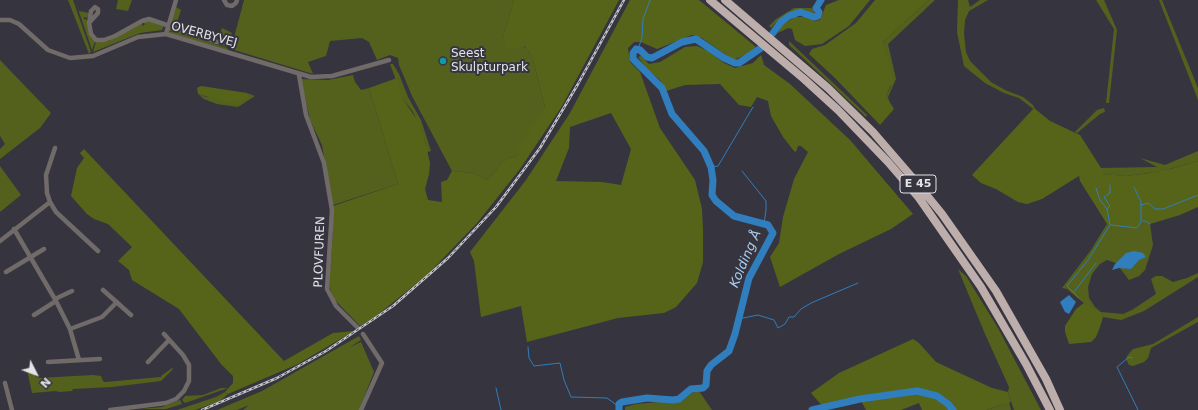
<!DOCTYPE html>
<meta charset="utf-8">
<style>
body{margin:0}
#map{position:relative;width:1198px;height:410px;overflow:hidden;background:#36353f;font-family:"DejaVu Sans",sans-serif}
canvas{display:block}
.north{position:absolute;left:16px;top:354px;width:40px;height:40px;-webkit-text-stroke:3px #36353f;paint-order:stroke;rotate:132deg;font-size:11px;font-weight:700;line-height:16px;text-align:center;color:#e3e3e9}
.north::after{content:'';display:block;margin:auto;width:14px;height:18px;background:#e3e3e9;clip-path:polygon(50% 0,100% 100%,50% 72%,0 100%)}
</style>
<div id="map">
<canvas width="1198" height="410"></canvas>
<div class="north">N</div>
</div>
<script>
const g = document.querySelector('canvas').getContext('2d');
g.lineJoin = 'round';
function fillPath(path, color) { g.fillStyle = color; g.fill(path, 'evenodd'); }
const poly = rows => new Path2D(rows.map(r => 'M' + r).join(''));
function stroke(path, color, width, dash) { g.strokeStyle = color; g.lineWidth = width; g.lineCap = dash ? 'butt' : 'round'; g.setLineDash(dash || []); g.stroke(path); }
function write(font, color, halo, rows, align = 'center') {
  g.font = font + ' "DejaVu Sans",sans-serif'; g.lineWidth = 4; g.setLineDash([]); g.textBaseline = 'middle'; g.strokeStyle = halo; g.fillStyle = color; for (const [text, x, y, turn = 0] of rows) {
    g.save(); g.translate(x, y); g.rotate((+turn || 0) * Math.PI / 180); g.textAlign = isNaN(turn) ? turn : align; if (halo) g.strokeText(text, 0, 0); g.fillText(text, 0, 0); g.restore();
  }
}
const green = poly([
 [68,0,73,0,91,52,89,54],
 [75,0,79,11,89,13,87,18,84,17,84,19,87,20,89,35,95,42,92,50],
 [118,0,132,0,128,11,116,9],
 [244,0,514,0,503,37,527,48,533,60,545,107,518,154,515,157,508,158,501,163,494,173,487,180,473,173,452,171,412,96,399,65,398,58,390,55,377,60,369,42,362,38,330,41,326,56,308,62,313,74,231,49],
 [929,0,935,0,888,44,896,79,888,97,889,101,886,96,891,86,883,42],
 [958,0,968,0,970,7,980,0,988,0,969,11,965,20,964,34,966,52,970,61,991,82,1005,90,1023,97,1033,105,1036,111,1019,98,1004,93,985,83,964,66,957,32],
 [1096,0,1104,0,1117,30,1109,103,1106,103,1114,29],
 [1159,0,1162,0,1198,88,1198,100],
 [176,7,181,10,176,25,176,21,174,21,174,24,171,22],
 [794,8,811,8,815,11,813,14,801,10,792,12,779,20,771,28,769,26,776,19],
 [149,20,164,25,162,30,140,33,93,52,96,42,108,41,141,23,143,26,145,24,143,22],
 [169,27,217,42,222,28,232,33,227,47,176,32,227,48,228,50,170,33,169,32,176,32,168,31],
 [789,41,867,115,866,117,789,45],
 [0,60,51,113,40,128,0,159,0,149,5,144,0,136],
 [390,64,393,64,399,74,408,97,421,120,431,151,427,152,425,141,413,112,403,99],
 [353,75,355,82,361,90,369,88,398,184,333,205,322,145,310,120,301,79,328,80],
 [247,93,255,96,238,107,217,104,204,99,198,94,206,97,249,96],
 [1104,108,1105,112,1100,114,1077,133,1075,132,1097,110],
 [1198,151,1198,161,1162,171,1127,176,1101,174,1101,168,1157,167,1140,158,1165,165],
 [0,166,21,195,0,212],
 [1146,221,1150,224,1153,245,1145,270,1139,276,1129,280,1116,263,1107,260,1100,264,1092,274,1088,287,1089,298,1095,307,1101,312,1123,314,1132,310,1156,294,1151,279,1156,276,1162,276,1173,282,1187,278,1198,273,1198,277,1144,311,1121,320,1103,317,1101,312,1085,304,1067,289,1062,288,1091,250,1107,224,1137,228,1141,222],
 [958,269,966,276,998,328,1041,410,1014,410,1008,392,1009,387,985,334],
 [1198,317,1198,322,1151,348,1148,358,1144,362,1133,366,1129,365,1126,359,1127,356,1133,349,1153,344],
 [359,336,361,340,350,347,361,342,374,372,359,410,243,410,249,405,237,410,217,410,262,391],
 [33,366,35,376,39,378,93,375,101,376,103,381,105,382,161,377,161,376,172,368,173,369,161,381,112,387,73,389,72,391,59,392,56,391,32,393,27,370,28,367],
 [221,388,228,388,185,403,182,400,185,396,203,395],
 [699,391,712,410,625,410,625,407,636,404,659,402,681,402,692,393],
 [225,392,228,394,220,401,195,410,177,410,216,397],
 [180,400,182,404,166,409,141,409,162,407],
 [1009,402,1011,410,986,410,999,406]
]);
const forest = poly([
 [514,0,619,0,562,106,520,169,477,223,427,275,376,316,360,326,334,299,329,286,333,231,333,206,398,184,369,88,397,78,403,99,419,123,425,141,430,163,429,174,425,189,428,200,442,202,441,182,447,180,452,171,473,173,487,180,494,173,501,163,508,158,515,157,518,154,520,144,545,107,533,60,527,48,524,46,507,49,503,37],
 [630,0,699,0,756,47,746,55,733,60,702,38,692,35,657,49,641,42,634,42,628,48,630,62,640,72,660,128,695,180,702,209,703,230,703,262,697,283,676,307,664,313,618,318,527,342,521,306,481,317,474,261,470,252,526,180,570,113],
 [611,113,631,149,621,185,602,182,556,181,569,148,570,127],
 [839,0,870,0,849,26,822,44,805,46,795,40,792,29,788,28,778,33,782,25,795,17,806,17,815,21,820,20,826,5],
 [875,0,929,0,883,42,893,80,886,96,894,109,880,125,835,78,809,54,812,49,825,45,856,23],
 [697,46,708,51,724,63,735,68,753,63,761,55,764,65,790,84,850,140,913,214,891,229,839,254,780,287,770,257,779,243,783,217,794,179,808,152,801,146,798,146,796,152,794,151,783,137,771,116,768,101,757,97,751,107,739,105,720,84,685,85,666,91,660,80,645,67,638,57,641,56,649,64,660,62,685,47],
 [201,86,247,93,249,96,241,102,233,104,198,94,197,88],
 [1034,108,1050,121,1080,135,1101,168,1102,174,1127,176,1149,173,1170,169,1198,161,1198,207,1180,215,1150,224,1142,221,1137,228,1114,226,1107,224,1080,181,1079,176,1042,199,1027,204,1018,202,996,189,981,183,972,175],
 [84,149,284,361,333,333,354,331,298,364,228,394,225,392,233,383,233,376,221,364,179,309,132,280,129,270,118,261,132,247,108,224,94,219,87,214,71,196,77,168,84,158,80,153],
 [1084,303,1101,312,1103,317,1100,327,1096,337,1091,342,1069,344,1065,332,1065,326,1076,309],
 [913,339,919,343,936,362,992,388,1008,392,1011,402,986,410,922,410,919,403,901,410,866,410,860,399,824,408,811,393,839,373]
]);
const water = poly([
 [1134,251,1143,253,1146,257,1139,260,1131,269,1119,268,1112,270,1115,264,1126,253],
 [1069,295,1076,302,1069,314,1065,312,1060,302]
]);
const stream = poly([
 [638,49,642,38,643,19,650,0],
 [711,167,718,166,753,107],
 [742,171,766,201,766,210,764,224],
 [1141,205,1148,203,1155,209,1163,209,1198,195],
 [1107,209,1110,206,1104,197,1110,193,1110,185],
 [1142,221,1145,221,1150,224],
 [1111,225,1137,228,1141,222,1141,202,1134,187],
 [1074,292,1096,263],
 [1079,298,1067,286,1088,260,1110,225,1107,209,1100,200,1096,188],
 [738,319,758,315,774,320,778,328,785,324,789,317,794,317,801,309,811,303,858,283],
 [528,347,529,358,534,366,560,363,564,380,571,397,607,398,618,406],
 [1132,358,1129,357,1117,367,1138,410],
 [496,388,501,410]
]);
const river = poly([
 [773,33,781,22,789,16,800,12,814,17,818,16,819,12,816,8,821,0],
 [619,410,619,404,622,402,647,398,673,400,679,399,691,389,703,388,706,385,707,371,711,365,729,351,735,334,749,278,773,233,768,225,734,216,716,201,712,195,713,180,711,167,704,151,672,114,662,88,633,59,633,53,636,49,640,50,647,57,652,58,682,42,696,39,724,58,735,63,739,63,761,48],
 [812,410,860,399,917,391,937,396,948,404,953,410]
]);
const street = poly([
 [224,0,227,5,232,6,236,3,237,0],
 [0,20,10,20,19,24,48,50,70,58,93,56,138,37,166,34,311,77,332,76,389,60],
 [89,23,98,13,98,9,95,7,91,11,89,23,91,34,96,40,104,40,115,36,142,21,149,19,217,42],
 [166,34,176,0],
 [299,75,306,115,324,163,332,210,327,289,336,306,358,328],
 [55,148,46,175,47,193,50,202,56,212,98,251],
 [14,229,56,301,70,329,79,360],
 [0,241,50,202],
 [6,272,44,249],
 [103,290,131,315],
 [55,299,72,291],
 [34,315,56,301],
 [70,329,102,317,117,302],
 [48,362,100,359],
 [148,362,169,340],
 [5,383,12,410],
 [110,410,166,403,176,399,184,391,189,381,189,365,183,355,164,334],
 [361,410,382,363,363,334]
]);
const highway = poly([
 [710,0,804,79,838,110,888,162,919,198,981,287,1026,364,1050,410],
 [725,0,828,88,873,132,911,176,942,214,996,291,1046,379,1060,410]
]);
const rail = poly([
 [202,410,277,378,326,351,393,306,448,258,496,207,540,148,578,84,624,0]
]);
const markers = [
 [443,61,4,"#0f9aa8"]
];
const shields = [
 [918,184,36]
];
const shieldNames = [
 ["E 45",918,184]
];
const streetNames = [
 ["OVERBYVEJ",204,35,15],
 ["PLOVFUREN",320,252,-88]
];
const poiNames = [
 ["Seest",451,54],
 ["Skulpturpark",451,68]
];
const waterNames = [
 ["Kolding Å",746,259,-67]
];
fillPath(green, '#54611d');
fillPath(forest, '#566419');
fillPath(water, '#307ebd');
stroke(stream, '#307ebd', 1);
stroke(river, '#307ebd', 7);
stroke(street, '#706a68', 4.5);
stroke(highway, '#bdaeac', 8);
stroke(rail, '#c2c2c8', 2.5);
stroke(rail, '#36353f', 1, [3]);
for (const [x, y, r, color] of markers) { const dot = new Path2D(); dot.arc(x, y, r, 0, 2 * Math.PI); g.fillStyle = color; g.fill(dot); stroke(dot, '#36353f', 1.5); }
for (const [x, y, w] of shields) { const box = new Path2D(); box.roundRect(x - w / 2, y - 9, w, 18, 3); g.fillStyle = '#36353f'; g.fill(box); stroke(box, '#e3e3e9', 1); }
write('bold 11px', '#e3e3e9', null, shieldNames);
write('12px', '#e3e3e9', '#36353f', streetNames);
write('12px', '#e3e3e9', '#36353f', poiNames, 'left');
write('italic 13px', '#aacef0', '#36353f', waterNames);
</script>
